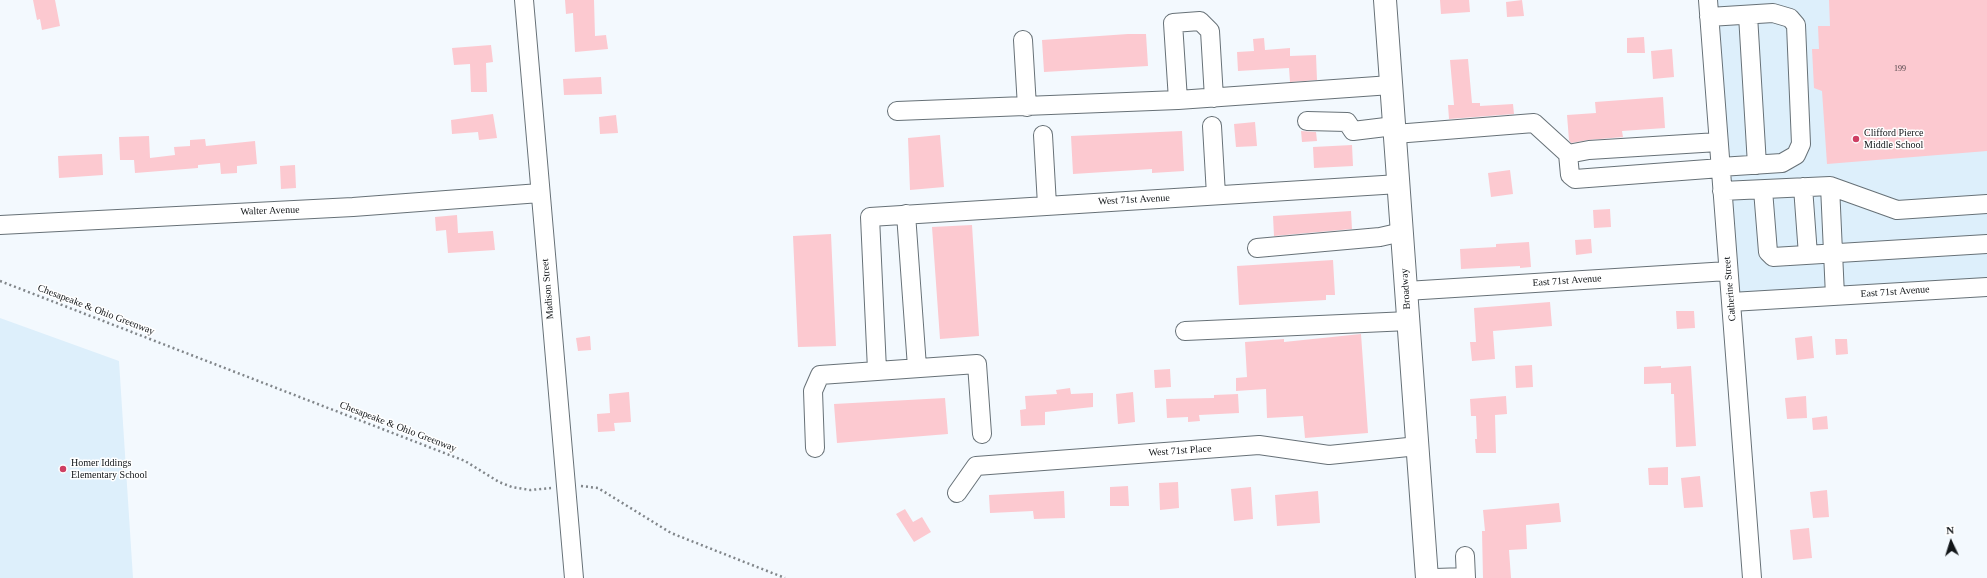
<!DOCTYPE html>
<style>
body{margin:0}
#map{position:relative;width:1987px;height:578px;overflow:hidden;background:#f3f9fe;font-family:"Times New Roman",serif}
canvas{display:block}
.north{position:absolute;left:1931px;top:522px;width:40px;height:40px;-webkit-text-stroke:3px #fff;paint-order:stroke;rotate:356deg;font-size:11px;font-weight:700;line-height:16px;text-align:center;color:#111518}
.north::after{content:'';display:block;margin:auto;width:14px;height:18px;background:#111518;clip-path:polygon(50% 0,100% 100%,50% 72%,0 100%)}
</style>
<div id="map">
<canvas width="1987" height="578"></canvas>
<div class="north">N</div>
</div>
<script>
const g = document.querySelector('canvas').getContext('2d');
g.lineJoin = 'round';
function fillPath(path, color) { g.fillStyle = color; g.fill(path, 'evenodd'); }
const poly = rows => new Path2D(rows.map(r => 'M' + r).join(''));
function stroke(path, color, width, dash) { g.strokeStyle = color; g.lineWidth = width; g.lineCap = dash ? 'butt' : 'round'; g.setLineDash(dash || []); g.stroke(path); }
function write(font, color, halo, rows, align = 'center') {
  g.font = font + ' "Times New Roman",serif'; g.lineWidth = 3; g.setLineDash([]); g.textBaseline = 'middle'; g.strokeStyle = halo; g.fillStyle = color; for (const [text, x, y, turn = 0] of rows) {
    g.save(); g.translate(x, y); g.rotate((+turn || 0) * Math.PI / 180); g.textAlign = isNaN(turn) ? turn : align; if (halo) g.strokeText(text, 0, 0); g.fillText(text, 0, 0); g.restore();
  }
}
const built = poly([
 [1715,0,1987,0,1987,278,1735,294],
 [0,318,119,361,133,578,0,578]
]);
const building = poly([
 [33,0,55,0,60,26,42,30,40,19,37,20],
 [565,0,594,0,595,36,606,35,608,49,575,52,573,13,566,14],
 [1440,0,1469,0,1470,12,1441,14],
 [1522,0,1524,16,1507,17,1506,2],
 [1829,0,1987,0,1987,151,1827,164,1822,91,1814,88,1812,49,1819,49,1818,26,1830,26],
 [1128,34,1146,34,1148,66,1044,72,1042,40],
 [1644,37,1645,53,1627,53,1627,38],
 [1264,38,1265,50,1290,48,1290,56,1316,55,1317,80,1290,82,1289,68,1238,71,1237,52,1254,51,1253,39],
 [491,45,493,62,486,63,487,92,471,92,470,64,454,65,452,48],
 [1672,49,1674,77,1653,79,1651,51],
 [1468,59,1472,103,1480,103,1480,106,1513,104,1514,114,1449,119,1448,105,1454,105,1450,60],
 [601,77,602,94,564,95,563,79],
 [1663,97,1665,128,1622,131,1623,137,1588,140,1571,143,1569,140,1567,115,1596,113,1595,102],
 [493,114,497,138,479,140,478,132,452,134,451,120],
 [616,115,618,133,600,134,599,117],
 [1255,122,1257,146,1236,147,1234,124],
 [1182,131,1184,171,1152,173,1152,169,1073,174,1071,136],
 [1301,131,1316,132,1317,141,1302,142],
 [940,135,944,187,910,190,908,138],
 [149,136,150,158,175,155,174,147,190,146,190,140,205,139,206,146,255,141,257,164,237,166,237,173,221,174,220,163,198,165,198,168,135,173,134,160,120,160,119,137],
 [1352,145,1353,166,1314,168,1313,147],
 [102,154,103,175,59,178,58,156],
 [295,165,296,188,281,189,280,166],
 [1510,170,1513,194,1491,197,1488,173],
 [1610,209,1611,227,1594,228,1593,210],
 [1351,211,1352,229,1274,236,1273,216],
 [457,215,458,233,493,231,495,250,448,253,446,230,436,231,435,217],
 [972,225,979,336,940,339,932,227],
 [831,234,836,346,798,347,793,236],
 [1591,239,1592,253,1576,255,1575,240],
 [1529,242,1531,267,1520,268,1520,266,1461,269,1460,249,1496,247,1496,244],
 [1333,260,1335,295,1326,295,1326,300,1239,305,1237,266],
 [1550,302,1552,326,1493,331,1495,359,1472,361,1470,342,1476,342,1474,308],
 [1676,311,1694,311,1695,328,1677,329],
 [1361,334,1368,433,1305,438,1303,416,1267,418,1266,389,1236,391,1236,378,1247,377,1245,342,1284,339,1284,342],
 [590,336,591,350,578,351,576,338],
 [1812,336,1814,358,1797,360,1795,338],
 [1835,339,1847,339,1848,354,1836,355],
 [1532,365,1533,387,1516,388,1515,366],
 [1661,366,1661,368,1691,366,1696,446,1676,447,1674,394,1671,394,1671,383,1644,384,1644,367],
 [1170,369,1171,387,1155,388,1154,370],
 [1070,388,1071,394,1093,393,1093,407,1045,412,1045,425,1021,426,1020,410,1026,409,1025,396,1057,394,1056,390],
 [629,392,631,422,614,423,615,431,598,432,597,414,610,413,609,394],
 [1133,392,1135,422,1118,424,1116,394],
 [1238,394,1239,413,1199,415,1200,421,1188,422,1188,417,1167,418,1166,399,1214,398,1214,395],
 [1506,396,1507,414,1495,415,1496,453,1476,453,1475,439,1477,439,1476,416,1471,416,1470,399],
 [1806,396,1807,418,1787,419,1785,398],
 [945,398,948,434,837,443,834,404],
 [1827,416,1828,429,1813,430,1812,418],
 [1668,467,1668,485,1649,485,1648,468],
 [1700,476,1703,507,1684,508,1681,478],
 [1178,482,1179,508,1160,510,1159,483],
 [1128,486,1129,506,1110,506,1110,487],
 [1251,487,1253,519,1234,521,1231,489],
 [1827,490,1829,517,1813,518,1810,492],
 [1064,491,1065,518,1034,519,1033,511,990,513,989,495],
 [1318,491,1320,523,1277,526,1275,495],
 [1559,503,1561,522,1526,525,1527,549,1509,550,1511,578,1483,578,1482,531,1485,531,1483,510],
 [905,509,913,522,922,517,931,532,914,542,896,514],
 [1809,528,1812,558,1793,560,1790,530]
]);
const path = poly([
 [0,281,465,461,499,482,512,487,530,490,551,488],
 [581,486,598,488,671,533,785,578]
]);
const minor = poly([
 [524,0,574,578],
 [1708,0,1752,578],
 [1748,15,1757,165],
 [1709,17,1773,13,1790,18,1796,25,1801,144,1796,155,1782,163,1720,167],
 [1023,40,1027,107],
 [1178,100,1173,23,1200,21,1210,31,1214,98],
 [897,111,1178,100,1391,85],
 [1307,121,1347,122,1353,131,1394,126],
 [1212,126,1216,195],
 [1395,134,1534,123,1568,154,1570,175,1575,179,1721,168],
 [1043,135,1047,205],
 [1568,154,1589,150,1718,142],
 [1830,186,1835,296],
 [1803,187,1808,255],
 [1763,190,1768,252,1773,257,1987,244],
 [1722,191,1830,186,1897,210,1987,204],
 [906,214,917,367],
 [0,225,353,207,540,193],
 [1257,248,1380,237,1402,232],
 [1406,291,1728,271],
 [1731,302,1987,287],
 [1185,331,1409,321],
 [877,370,870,217,1399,184],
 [815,448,813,391,820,375,977,364,982,434],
 [957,493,976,466,1259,445,1329,455,1418,446],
 [1465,556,1466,578],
 [1435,578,1466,577]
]);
const major = poly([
 [1385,0,1427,578]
]);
const markers = [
 [1856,139,4,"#ce3f63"],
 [63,469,4,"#ce3f63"]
];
const numberNames = [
 ["199",1900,69]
];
const poiNames = [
 ["Clifford Pierce",1864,133],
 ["Middle School",1864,145],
 ["Homer Iddings",71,463],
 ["Elementary School",71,475]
];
const streetNames = [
 ["West 71st Avenue",1134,200,-3],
 ["Walter Avenue",270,211,-2],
 ["East 71st Avenue",1567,281,-4],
 ["Madison Street",548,289,-95],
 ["Broadway",1406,289,-94],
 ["Catherine Street",1730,289,-95],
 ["East 71st Avenue",1895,292,-4],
 ["Chesapeake & Ohio Greenway",96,310,21],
 ["Chesapeake & Ohio Greenway",398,427,21],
 ["West 71st Place",1180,451,-4]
];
fillPath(built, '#ddeffb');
fillPath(building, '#fcc9d0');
stroke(minor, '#677177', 20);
stroke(major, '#677177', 24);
stroke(path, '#81868a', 2.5, [2, 3]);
stroke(minor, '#fff', 18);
stroke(major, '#fff', 22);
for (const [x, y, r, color] of markers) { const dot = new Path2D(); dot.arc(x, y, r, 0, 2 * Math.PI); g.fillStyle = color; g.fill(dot); stroke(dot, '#fff', 1.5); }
write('8px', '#4c4246', null, numberNames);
write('10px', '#111518', '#fff', poiNames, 'left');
write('10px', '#111518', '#fff', streetNames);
</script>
